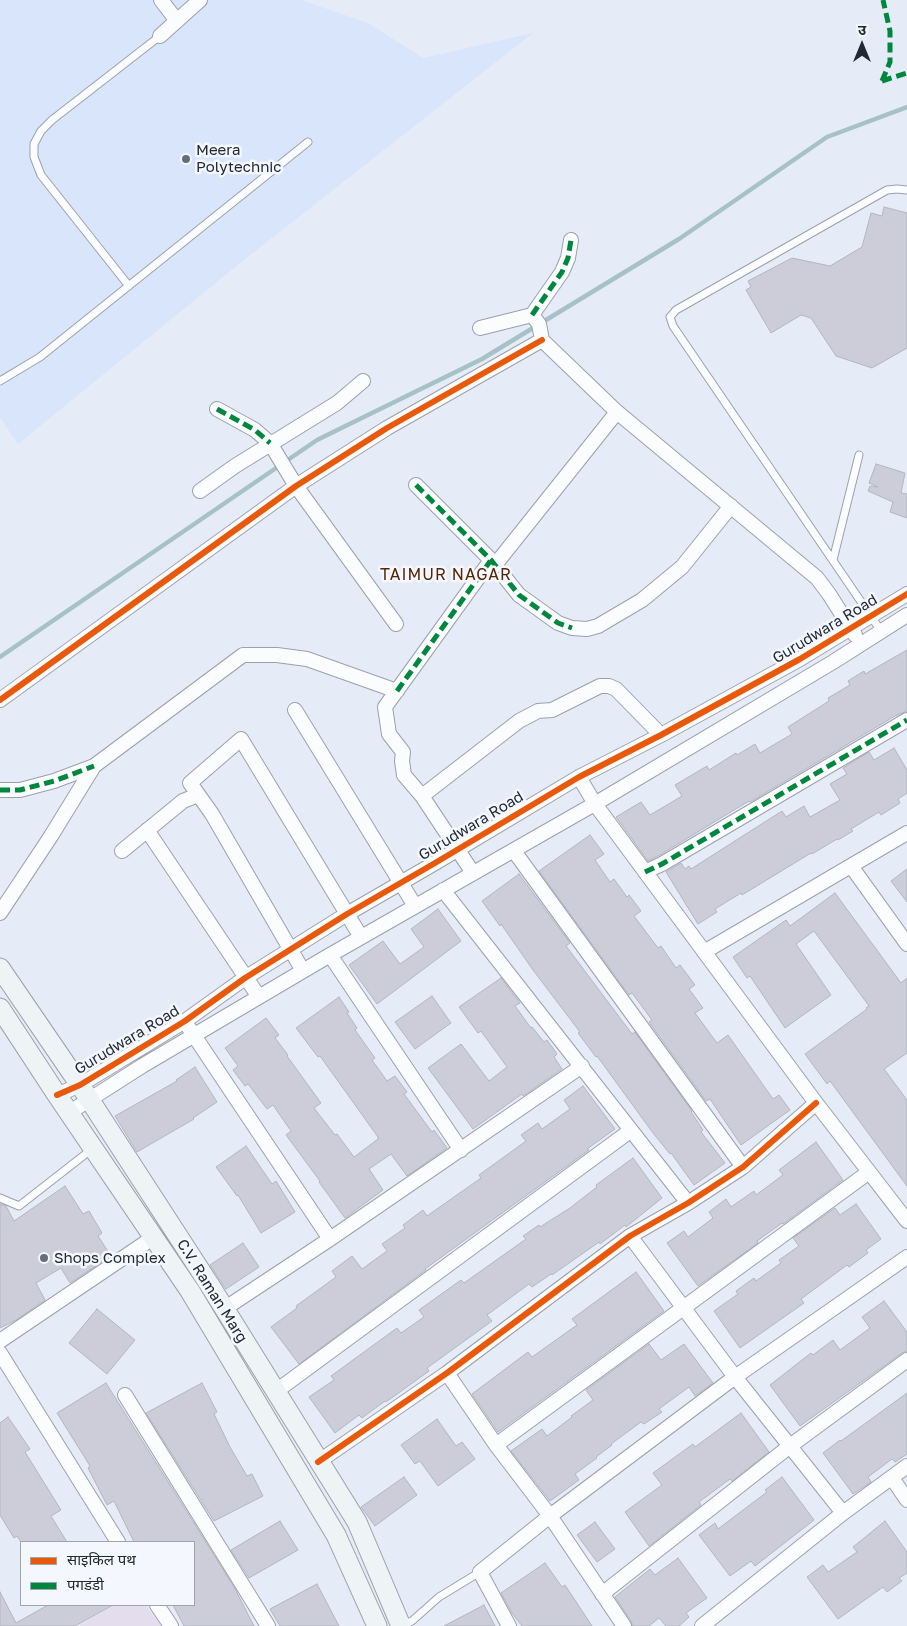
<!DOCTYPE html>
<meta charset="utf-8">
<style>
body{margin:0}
#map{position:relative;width:907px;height:1626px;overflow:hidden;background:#e6ecf7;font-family:"Golos Text","Noto Sans Devanagari",sans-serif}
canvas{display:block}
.legend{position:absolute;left:20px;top:1541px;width:175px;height:65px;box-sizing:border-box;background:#f4f8fe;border:1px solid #a0a5ad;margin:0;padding:6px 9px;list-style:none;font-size:15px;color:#222934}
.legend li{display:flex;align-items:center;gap:10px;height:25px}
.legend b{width:25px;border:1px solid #a0a5ad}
.north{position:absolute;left:837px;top:20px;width:50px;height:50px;-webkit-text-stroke:4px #f4f8fe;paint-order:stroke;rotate:0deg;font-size:14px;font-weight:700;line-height:20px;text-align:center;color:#222934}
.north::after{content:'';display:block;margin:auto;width:18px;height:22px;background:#222934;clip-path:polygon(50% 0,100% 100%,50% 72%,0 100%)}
</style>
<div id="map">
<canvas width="907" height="1626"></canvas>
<ul class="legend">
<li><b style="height:6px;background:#e8590c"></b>साइकिल पथ</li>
<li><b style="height:6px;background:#00873e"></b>पगडंडी</li>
</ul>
<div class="north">उ</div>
</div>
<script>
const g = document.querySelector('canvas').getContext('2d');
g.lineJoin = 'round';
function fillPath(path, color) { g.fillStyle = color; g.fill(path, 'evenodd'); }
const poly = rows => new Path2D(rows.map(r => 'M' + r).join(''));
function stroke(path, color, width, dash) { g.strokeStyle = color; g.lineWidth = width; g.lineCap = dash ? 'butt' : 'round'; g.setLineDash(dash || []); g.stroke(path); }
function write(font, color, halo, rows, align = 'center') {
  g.font = font + ' "Golos Text",sans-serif'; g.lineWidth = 5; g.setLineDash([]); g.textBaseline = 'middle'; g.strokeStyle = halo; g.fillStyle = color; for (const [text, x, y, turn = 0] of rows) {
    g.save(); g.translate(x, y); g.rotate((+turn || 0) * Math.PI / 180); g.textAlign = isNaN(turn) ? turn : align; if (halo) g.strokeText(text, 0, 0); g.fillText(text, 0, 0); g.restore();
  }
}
const built = poly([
 [0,0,301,0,368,23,423,58,533,33,244,260,18,444,0,418]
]);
const green = poly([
 [114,1605,146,1605,161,1626,78,1626]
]);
const stream = poly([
 [0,657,317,440,482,359,679,239,827,137,907,107]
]);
const building = poly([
 [884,207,907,213,907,348,872,368,836,356,811,318,801,315,771,333,746,290,751,287,748,281,792,258,830,266,862,247,871,213,882,216,884,207],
 [876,464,905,473,901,493,907,494,907,518,890,512,893,502,868,491,870,486,878,487,869,483,876,464],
 [907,650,907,711,895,716,750,802,749,801,658,856,648,861,616,817,641,802,650,815,682,796,675,785,707,766,709,770,736,753,737,755,755,744,760,753,792,734,788,727,829,701,828,698,850,685,848,681,864,671,865,674,907,650],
 [894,748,907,770,907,793,898,799,900,803,881,815,879,812,851,829,853,831,838,840,837,839,812,854,811,853,742,895,741,893,715,909,717,912,698,924,666,872,681,863,685,869,689,866,691,869,782,811,786,817,804,806,810,817,840,800,830,784,847,774,843,768,869,752,874,760,894,748],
 [590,835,604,854,595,860,610,882,614,879,627,897,629,895,641,911,634,916,658,948,661,946,676,968,680,965,695,985,689,989,703,1008,695,1013,717,1043,728,1035,773,1099,779,1095,790,1110,741,1145,710,1099,706,1101,649,1022,652,1020,632,993,629,995,539,871,590,835],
 [907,869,907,902,891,881,907,869],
 [519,874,570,943,566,946,632,1034,635,1032,692,1111,691,1112,703,1130,701,1132,725,1163,694,1185,671,1153,670,1154,653,1133,597,1056,596,1057,578,1033,580,1032,533,970,501,924,500,926,482,901,519,874],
 [835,893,901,983,907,978,907,1053,884,1069,907,1100,907,1186,830,1081,827,1084,805,1054,867,1009,866,1008,869,1006,814,931,796,944,831,995,785,1028,750,976,747,978,733,957,786,920,790,926,835,893],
 [438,909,461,941,377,1004,349,965,383,941,400,964,424,947,411,929,438,909],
 [501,978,520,1003,515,1006,531,1028,532,1027,544,1042,547,1040,557,1054,554,1057,562,1069,523,1096,522,1094,473,1129,428,1068,461,1044,489,1081,507,1067,481,1031,478,1033,459,1007,501,978],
 [432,996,451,1023,415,1049,395,1022,432,996],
 [339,997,349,1012,347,1013,357,1028,355,1030,375,1058,372,1060,387,1081,395,1076,407,1092,404,1094,432,1132,434,1130,447,1148,407,1176,391,1154,369,1169,383,1190,345,1218,319,1182,320,1181,286,1135,291,1131,273,1105,267,1109,248,1084,245,1086,233,1070,238,1066,225,1048,266,1018,279,1035,275,1038,288,1055,287,1056,321,1103,314,1108,335,1135,337,1134,354,1157,378,1139,378,1137,320,1056,318,1057,296,1028,339,997],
 [195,1067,217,1102,193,1118,194,1119,137,1152,115,1116,177,1081,176,1080,195,1067],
 [583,1086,615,1129,587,1149,589,1150,425,1269,426,1270,299,1364,271,1327,297,1308,296,1306,336,1277,332,1271,352,1256,362,1269,387,1251,382,1244,405,1228,403,1225,423,1210,427,1216,481,1178,479,1175,526,1141,521,1135,538,1123,542,1129,570,1109,564,1100,583,1086],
 [816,1142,843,1180,783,1224,782,1223,757,1241,758,1243,698,1286,667,1243,684,1231,688,1237,713,1218,709,1212,726,1199,731,1207,754,1191,756,1195,783,1175,779,1170,816,1142],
 [246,1146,272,1184,276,1181,295,1212,261,1233,238,1195,237,1196,216,1167,246,1146],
 [633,1158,662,1198,626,1227,625,1225,600,1244,599,1242,552,1275,551,1274,532,1287,529,1284,487,1315,492,1321,427,1368,429,1371,386,1402,385,1401,362,1418,359,1415,335,1433,309,1397,334,1380,331,1376,397,1328,401,1333,424,1317,419,1310,461,1280,464,1283,526,1239,523,1236,539,1225,540,1227,570,1208,597,1187,596,1185,633,1158],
 [65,1186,83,1214,89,1211,102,1233,98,1236,111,1256,70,1283,61,1268,36,1283,45,1300,16,1320,0,1328,0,1204,6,1206,14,1221,65,1186],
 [856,1204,881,1239,866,1250,868,1253,849,1267,847,1265,801,1299,804,1303,740,1348,714,1311,738,1294,736,1291,754,1278,756,1281,781,1263,779,1260,799,1246,793,1238,835,1208,840,1215,856,1204],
 [243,1243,259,1267,226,1289,210,1265,243,1243],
 [636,1272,664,1311,498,1432,472,1394,528,1352,532,1357,577,1325,572,1319,636,1272],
 [884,1301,907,1332,907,1351,902,1353,800,1426,770,1385,811,1353,813,1355,833,1340,840,1350,870,1328,862,1317,884,1301],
 [97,1309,135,1340,107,1374,69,1343,97,1309],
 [649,1344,661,1360,684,1344,713,1383,695,1396,689,1387,659,1409,662,1412,644,1424,641,1422,611,1444,612,1445,596,1457,597,1458,575,1474,579,1480,550,1501,511,1451,542,1429,547,1436,572,1417,571,1416,593,1400,586,1390,649,1344],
 [106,1383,234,1587,254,1626,184,1626,173,1605,194,1605,194,1542,134,1542,114,1501,107,1505,88,1468,90,1466,57,1413,106,1383],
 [202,1383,217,1412,214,1414,230,1447,247,1476,252,1474,263,1496,214,1521,146,1413,202,1383],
 [907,1393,907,1454,895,1462,892,1459,868,1477,871,1482,853,1494,823,1453,840,1440,841,1441,907,1393],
 [741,1413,769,1452,732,1481,730,1479,699,1502,701,1505,649,1546,625,1512,662,1485,653,1473,693,1444,695,1447,741,1413],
 [8,1417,30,1449,25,1452,61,1510,51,1516,67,1542,21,1542,17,1536,14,1538,0,1515,0,1423,8,1417],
 [437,1419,456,1446,462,1442,475,1459,438,1486,420,1461,415,1464,401,1445,437,1419],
 [404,1477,417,1495,375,1526,361,1507,404,1477],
 [782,1477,814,1520,755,1566,751,1561,730,1576,699,1535,715,1523,718,1529,767,1492,765,1490,782,1477],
 [280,1521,298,1550,249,1578,231,1550,280,1521],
 [885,1521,907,1552,907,1573,899,1578,902,1581,887,1592,883,1587,838,1619,807,1577,823,1565,828,1572,857,1552,853,1547,885,1521],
 [595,1522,615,1549,597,1562,577,1535,595,1522],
 [678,1558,707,1598,686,1613,689,1617,679,1626,666,1626,659,1618,649,1626,633,1626,631,1621,615,1597,650,1569,655,1575,678,1558],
 [545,1563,562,1587,565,1585,592,1626,522,1626,512,1613,501,1593,545,1563],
 [317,1584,339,1626,280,1626,270,1609,317,1584],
 [0,1592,16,1623,48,1605,113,1605,75,1626,0,1626,0,1592],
 [484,1605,495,1626,444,1626,484,1605]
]);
const lane = poly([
 [129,286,41,175,34,157,34,144,41,131,52,120,160,36],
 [0,381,40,357,308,142],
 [833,560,859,455],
 [881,631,673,326,670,317,676,310,887,190,897,189,907,190],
 [0,1198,19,1206,92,1149],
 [403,1625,412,1621,439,1597,480,1572]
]);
const street = poly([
 [161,0,177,21],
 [160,36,200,0],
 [532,315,539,324,542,340,617,412,817,578,829,594,855,635],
 [480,328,532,315,562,272,568,258,571,240],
 [217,409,255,430,270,443,296,486,396,624],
 [416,485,491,560,519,595,558,623,572,628,587,629,598,626,642,600,682,567,731,506],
 [200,491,235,466,337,403,363,381],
 [495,565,617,412],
 [0,700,296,486,387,428,542,340],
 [295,710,415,906],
 [579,777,595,804,816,1103,907,1221],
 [0,790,20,790,54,781,94,766,243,655,277,655,307,659,397,691],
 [422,796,519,721,538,711,552,710,600,686,609,686,616,689,661,735],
 [147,830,259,997],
 [122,851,183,801,198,795],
 [514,851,743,1167],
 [851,866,907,944],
 [645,872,662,864,907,720],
 [473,873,422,796,404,775,402,761,403,752,389,734,385,707,491,560],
 [443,890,688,1203],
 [0,913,51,836,94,766],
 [704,952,907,833],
 [330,955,461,1150],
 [303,971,212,814,190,783,241,739,361,937],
 [189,1028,330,1239],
 [57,1095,80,1085,185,1021,245,978,347,914,435,863,579,777,661,735,800,659,907,594],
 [70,1112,142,1066,330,955,598,802,833,662,907,615],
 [630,1236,735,1377,843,1513],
 [224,1309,330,1239,582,1066],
 [0,1341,154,1237],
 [0,1353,118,1542],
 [447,1373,496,1445,550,1516,624,1626],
 [275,1392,630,1131],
 [125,1395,268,1626],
 [496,1445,869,1172],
 [318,1462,447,1373,630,1236,688,1203,743,1167,816,1103],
 [892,1478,907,1500],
 [602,1594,790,1446,907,1360],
 [157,1605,171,1626],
 [509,1626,480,1572,550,1516,735,1377,907,1257],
 [702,1626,843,1513,907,1466]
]);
const secondary = poly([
 [0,968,80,1085,211,1287,357,1522,401,1626],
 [0,1008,57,1095,190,1291,336,1535,377,1626]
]);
const quiet = poly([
 [882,81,890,62,890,31,883,0],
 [882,81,907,73],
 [532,315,562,272,568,258,571,240],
 [217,409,255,430,270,443],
 [416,485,491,560,519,595,558,623,572,628],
 [397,691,491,560],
 [0,790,20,790,54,781,94,766],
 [645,872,662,864,907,720]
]);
const cycleway = poly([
 [0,700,296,486,387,428,542,340],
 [57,1095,80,1085,185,1021,245,978,347,914,435,863,579,777,661,735,800,659,907,594],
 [318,1462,447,1373,630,1236,688,1203,743,1167,816,1103]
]);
const markers = [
 [186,159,5,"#676d78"],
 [44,1258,5,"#676d78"]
];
const poiNames = [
 ["Meera",196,150],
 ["Polytechnic",196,167],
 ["Shops Complex",54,1258]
];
const streetNames = [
 ["Gurudwara Road",825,629,-31],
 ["Gurudwara Road",471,826,-31],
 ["Gurudwara Road",127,1040,-31],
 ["C.V. Raman Marg",212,1291,58]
];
const neighbourhoodNames = [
 ["TAIMUR NAGAR",446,575]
];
fillPath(built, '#d9e5fb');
fillPath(green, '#e3dded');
stroke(stream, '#a6c2c7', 4.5);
fillPath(building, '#cccdd8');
stroke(building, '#b3b5c0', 1);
stroke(lane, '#9ba1ab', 9);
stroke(street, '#9ba1ab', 16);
stroke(secondary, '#9ba1ab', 21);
stroke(lane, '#fbfcfe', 7);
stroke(street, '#fbfcfe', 14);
stroke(secondary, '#eef3f5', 19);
stroke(quiet, '#00873e', 5, [10, 5]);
stroke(cycleway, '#e8590c', 6);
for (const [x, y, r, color] of markers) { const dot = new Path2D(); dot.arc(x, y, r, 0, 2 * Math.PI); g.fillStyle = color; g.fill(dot); stroke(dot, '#f4f8fe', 2); }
write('15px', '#222934', '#f4f8fe', poiNames, 'left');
write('15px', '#222934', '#f4f8fe', streetNames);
g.letterSpacing = '1px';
write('16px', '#542604', '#f4f8fe', neighbourhoodNames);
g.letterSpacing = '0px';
</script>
